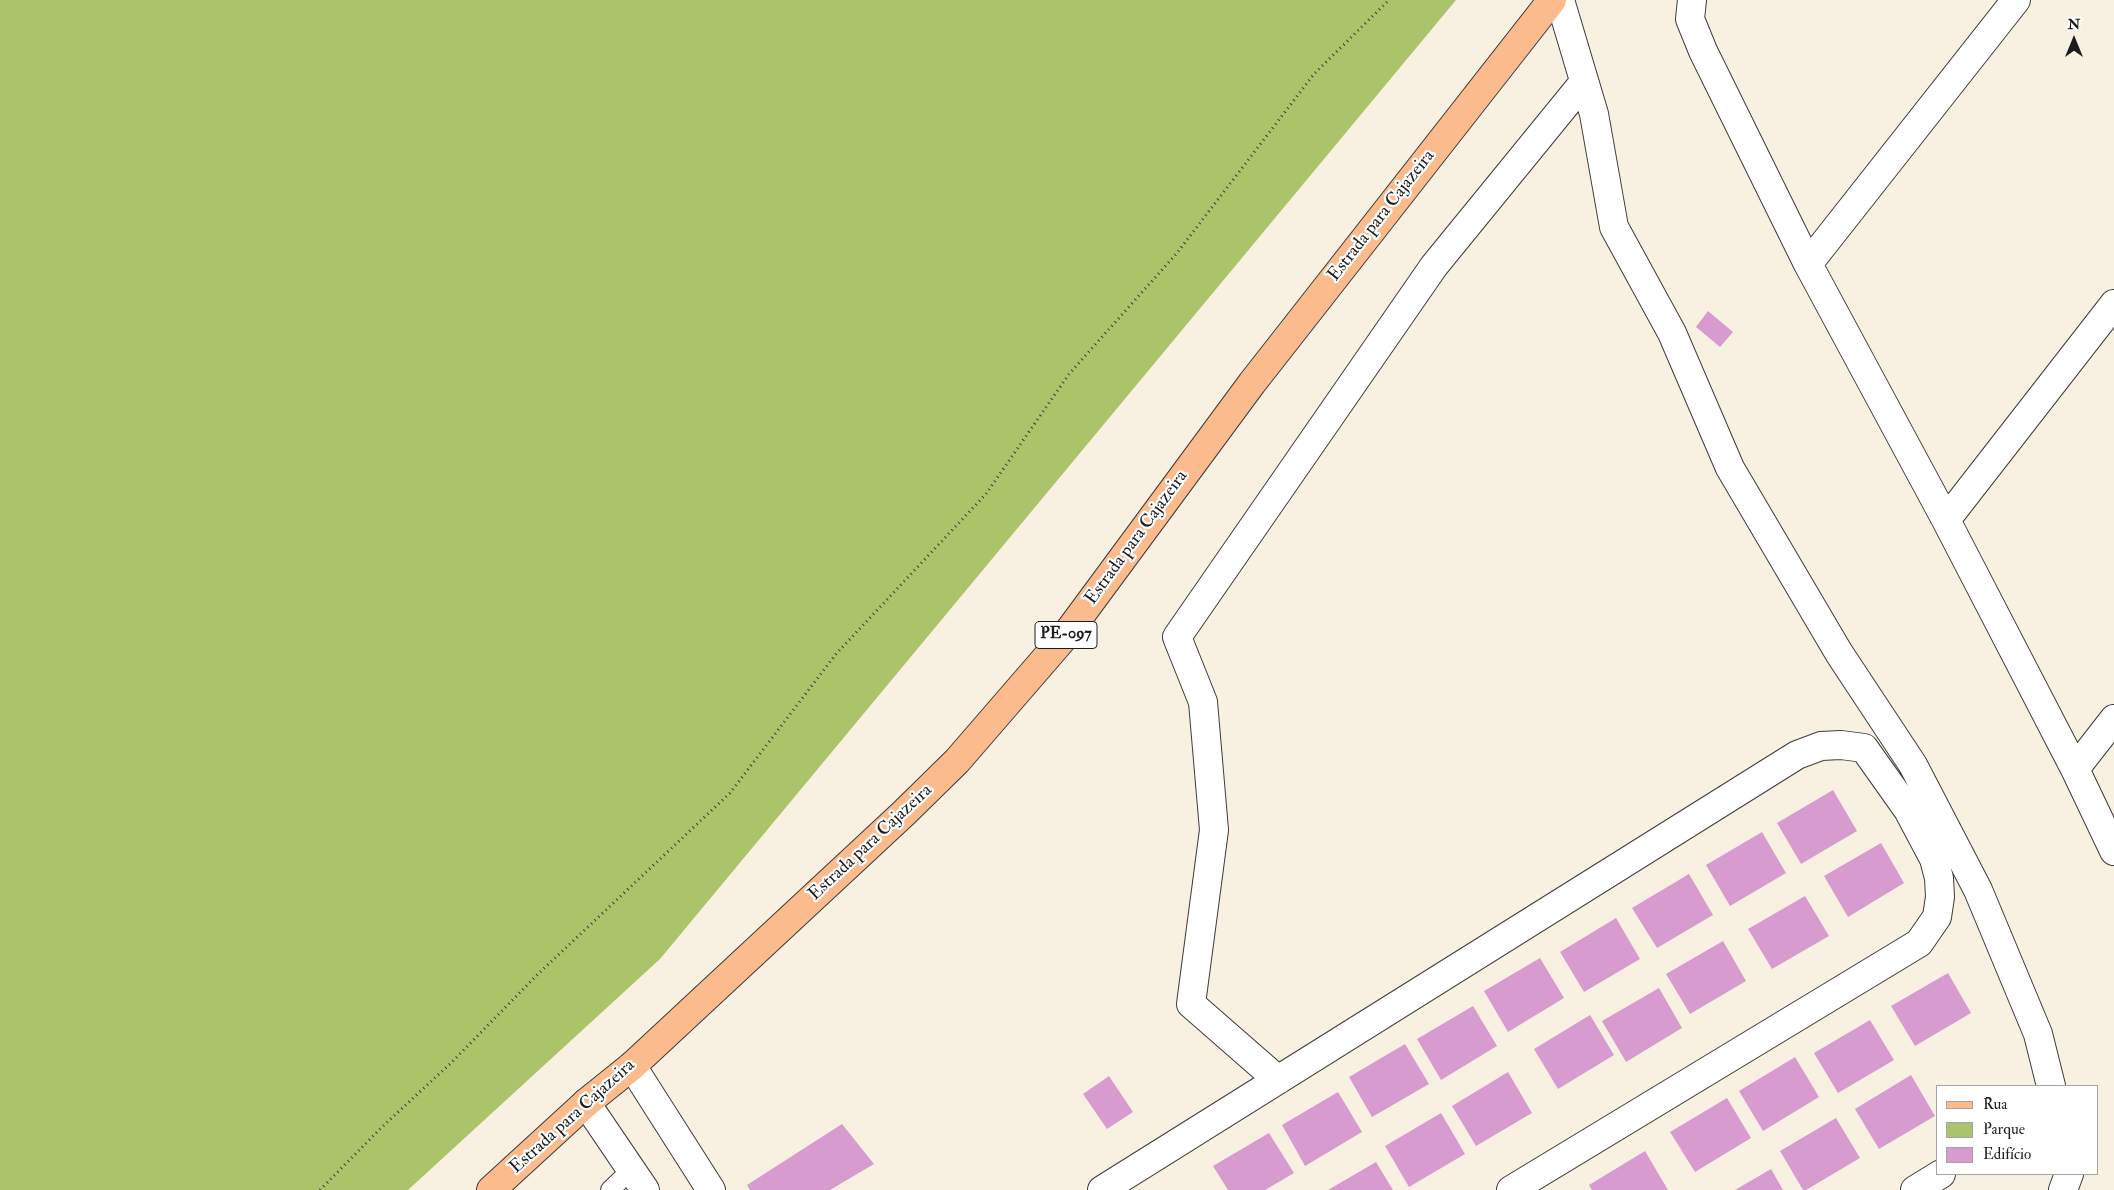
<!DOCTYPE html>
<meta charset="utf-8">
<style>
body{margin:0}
#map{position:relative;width:2114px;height:1190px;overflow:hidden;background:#f8f1e2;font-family:"IM FELL Double Pica",serif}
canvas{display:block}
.legend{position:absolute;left:1936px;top:1085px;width:162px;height:90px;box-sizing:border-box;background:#fff;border:1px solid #a4a4a4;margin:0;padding:6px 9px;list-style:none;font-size:15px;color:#1c1c1c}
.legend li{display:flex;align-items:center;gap:10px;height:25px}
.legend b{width:25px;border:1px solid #a4a4a4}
.north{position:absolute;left:2049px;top:15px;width:50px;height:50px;-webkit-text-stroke:4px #fff;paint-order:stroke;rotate:0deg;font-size:14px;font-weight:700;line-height:20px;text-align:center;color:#1c1c1c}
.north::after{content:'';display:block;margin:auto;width:18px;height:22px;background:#1c1c1c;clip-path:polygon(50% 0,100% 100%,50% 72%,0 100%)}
</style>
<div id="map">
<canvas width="2114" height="1190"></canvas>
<ul class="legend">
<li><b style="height:6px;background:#fbbb8c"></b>Rua</li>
<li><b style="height:14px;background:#abc469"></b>Parque</li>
<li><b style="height:14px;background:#d89bcf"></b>Edifício</li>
</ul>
<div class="north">N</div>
</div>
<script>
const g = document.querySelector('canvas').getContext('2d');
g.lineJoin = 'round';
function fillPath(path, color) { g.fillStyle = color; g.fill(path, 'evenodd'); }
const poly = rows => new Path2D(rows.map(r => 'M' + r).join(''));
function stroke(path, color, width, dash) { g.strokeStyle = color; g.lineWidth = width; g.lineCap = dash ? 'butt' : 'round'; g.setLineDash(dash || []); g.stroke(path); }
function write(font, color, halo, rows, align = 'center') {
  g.font = font + ' "IM FELL Double Pica",serif'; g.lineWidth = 4.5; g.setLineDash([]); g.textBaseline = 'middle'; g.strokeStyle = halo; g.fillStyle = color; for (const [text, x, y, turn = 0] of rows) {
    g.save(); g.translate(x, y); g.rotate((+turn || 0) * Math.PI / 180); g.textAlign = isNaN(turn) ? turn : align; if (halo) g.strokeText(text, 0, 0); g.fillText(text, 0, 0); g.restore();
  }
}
const green = poly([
 [0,0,1456,0,660,959,408,1190,0,1190]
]);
const building = poly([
 [1708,311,1733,332,1720,347,1696,327],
 [1833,790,1857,831,1801,864,1777,823],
 [1762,832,1786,873,1730,906,1706,865],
 [1881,843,1904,883,1848,917,1824,876],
 [1689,874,1713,915,1657,948,1632,908],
 [1805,896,1829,936,1772,969,1748,929],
 [1616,918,1640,959,1584,992,1560,952],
 [1723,941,1746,981,1690,1014,1666,974],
 [1540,958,1564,998,1508,1032,1484,991],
 [1948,973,1971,1013,1915,1046,1891,1006],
 [1659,988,1682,1028,1626,1062,1602,1021],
 [1473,1006,1497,1046,1441,1080,1417,1039],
 [1590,1015,1614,1055,1558,1089,1534,1049],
 [1870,1020,1894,1060,1838,1093,1814,1053],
 [1405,1044,1429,1084,1372,1117,1349,1077],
 [1795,1057,1819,1097,1763,1131,1739,1091],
 [1508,1072,1532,1113,1476,1146,1452,1106],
 [1911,1075,1935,1116,1879,1149,1855,1109],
 [1109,1076,1133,1112,1107,1129,1083,1094],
 [1338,1092,1362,1132,1305,1166,1282,1125],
 [1727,1098,1751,1138,1695,1172,1670,1132],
 [1441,1113,1465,1154,1409,1187,1385,1146],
 [1836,1118,1860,1158,1806,1190,1803,1190,1780,1151],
 [842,1124,874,1164,830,1190,750,1190,747,1185],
 [1269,1133,1294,1173,1265,1190,1228,1190,1213,1166],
 [1645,1151,1668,1190,1592,1190,1589,1185],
 [1376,1162,1393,1190,1328,1190],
 [1771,1169,1783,1190,1735,1190]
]);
const path = poly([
 [320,1190,382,1127,452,1062,537,975,730,793,836,654,986,494,1069,374,1177,253,1314,74,1389,0]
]);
const service = poly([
 [610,1190,631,1170]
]);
const minor = poly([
 [1560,0,1594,114,1614,227,1672,333,1730,468,1839,653,1913,765,1978,890,2038,1034,2051,1086],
 [1692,0,1690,19,1703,51,1808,264,1946,520,2075,769,2114,851],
 [1808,264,2016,0],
 [1946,520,2114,304],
 [2075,769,2114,719],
 [632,1066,711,1190],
 [1278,1080,1191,1004,1214,830,1203,702,1177,637,1434,266,1584,82],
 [586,1103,645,1190],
 [1102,1190,1797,755,1821,746,1841,745,1864,748,1908,810,1934,859,1939,878,1940,897,1937,917,1919,943,1511,1190],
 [1915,1190,1941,1174],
 [2063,1190,2069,1174]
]);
const primary = poly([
 [491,1190,586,1103,632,1066,904,813,957,761,1066,635,1252,383,1552,0]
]);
const shields = [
 [1066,635,62]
];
const shieldNames = [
 ["PE-097",1066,635]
];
const streetNames = [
 ["Estrada para Cajazeira",1382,216,-52],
 ["Estrada para Cajazeira",1137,538,-54],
 ["Estrada para Cajazeira",871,843,-43],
 ["Estrada para Cajazeira",573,1117,-42]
];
fillPath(green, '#abc469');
fillPath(building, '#d89bcf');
stroke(service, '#3d3c3a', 20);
stroke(minor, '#3d3c3a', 30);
stroke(primary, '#3d3c3a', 30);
stroke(path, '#3d3c3a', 3, [1, 4]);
stroke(service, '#fff', 18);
stroke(minor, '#fff', 28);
stroke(primary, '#fbbb8c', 28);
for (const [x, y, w] of shields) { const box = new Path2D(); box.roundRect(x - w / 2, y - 13.5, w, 27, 4); g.fillStyle = '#fff'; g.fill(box); stroke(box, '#1c1c1c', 1); }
write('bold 16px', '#1c1c1c', null, shieldNames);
write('18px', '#1c1c1c', '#fff', streetNames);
</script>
